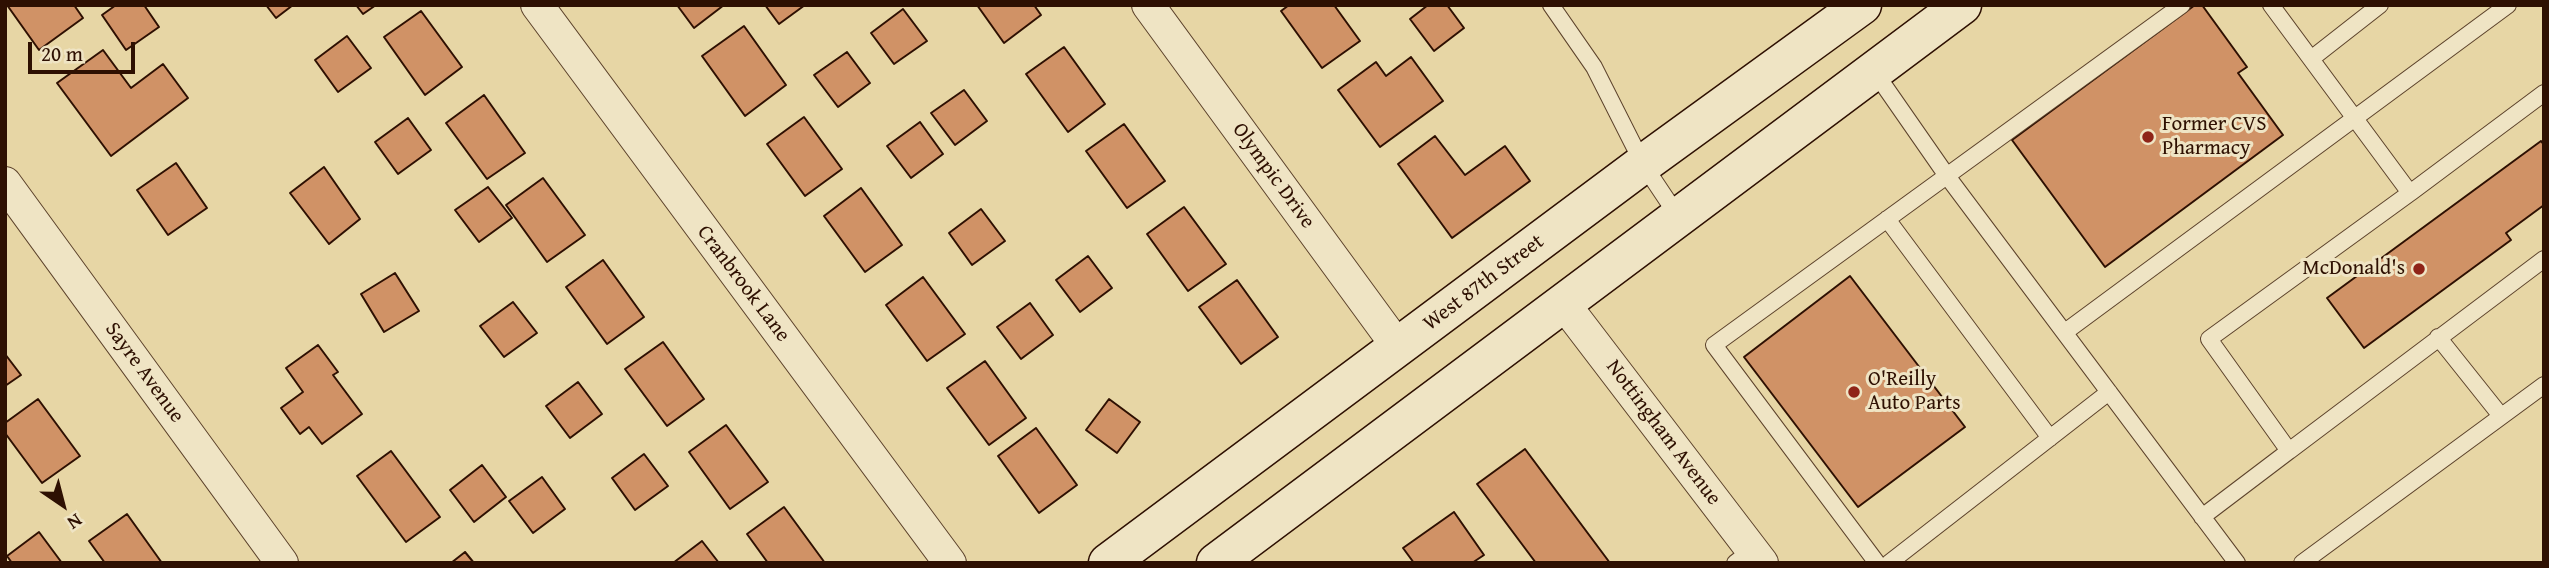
<!DOCTYPE html>
<style>
body{margin:0}
#map{position:relative;width:2549px;height:568px;overflow:hidden;background:#e7d6a5;font-family:"Gentium Book Plus",serif}
canvas{display:block}
.frame{position:absolute;inset:0;border:7px solid #2e1002;pointer-events:none}
.north{position:absolute;left:28px;top:470px;width:70px;height:70px;-webkit-text-stroke:5px #efe4c4;paint-order:stroke;rotate:145deg;font-size:19px;font-weight:700;line-height:28px;text-align:center;color:#2e1002}
.north::after{content:'';display:block;margin:auto;width:24px;height:32px;background:#2e1002;clip-path:polygon(50% 0,100% 100%,50% 72%,0 100%)}
.scale{position:absolute;left:28px;top:42px;width:107px;height:32px;box-sizing:border-box;border:4px solid #2e1002;border-top:0;padding-left:9px;font-size:21px;line-height:24px;white-space:nowrap;color:#2e1002;-webkit-text-stroke:5px #efe4c4;paint-order:stroke}
</style>
<div id="map">
<canvas width="2549" height="568"></canvas>
<div class="frame"></div>
<div class="north">N</div>
<div class="scale">20 m</div>
</div>
<script>
const g = document.querySelector('canvas').getContext('2d');
g.lineJoin = 'round';
function fillPath(path, color) { g.fillStyle = color; g.fill(path, 'evenodd'); }
const poly = rows => new Path2D(rows.map(r => 'M' + r).join(''));
function stroke(path, color, width, dash) { g.strokeStyle = color; g.lineWidth = width; g.lineCap = dash ? 'butt' : 'round'; g.setLineDash(dash || []); g.stroke(path); }
function write(font, color, halo, rows, align = 'center') {
  g.font = font + ' "Gentium Book Plus",serif'; g.lineWidth = 6; g.setLineDash([]); g.textBaseline = 'middle'; g.strokeStyle = halo; g.fillStyle = color; for (const [text, x, y, turn = 0] of rows) {
    g.save(); g.translate(x, y); g.rotate((+turn || 0) * Math.PI / 180); g.textAlign = isNaN(turn) ? turn : align; if (halo) g.strokeText(text, 0, 0); g.fillText(text, 0, 0); g.restore();
  }
}
const building = poly([
 [7,5,74,5,83,18,39,50,7,5],
 [116,5,144,5,159,27,126,50,102,15,116,5],
 [266,5,293,5,276,18,266,5],
 [356,5,376,5,363,14,356,5],
 [677,5,724,5,694,28,677,5],
 [765,5,805,5,779,24,765,5],
 [977,5,1034,5,1041,15,1004,43,977,5],
 [1289,5,1334,5,1360,41,1322,68,1281,11,1289,5],
 [1428,5,1447,5,1464,28,1434,51,1410,19,1428,5],
 [2195,5,2202,5,2247,67,2238,73,2283,135,2105,267,2012,140,2195,5],
 [903,9,927,41,894,64,871,33,903,9],
 [421,11,462,67,425,95,384,37,421,11],
 [744,26,786,85,745,116,702,56,744,26],
 [347,36,371,68,338,92,315,60,347,36],
 [1064,47,1105,104,1068,132,1026,74,1064,47],
 [103,50,131,88,163,64,188,98,111,156,57,83,103,50],
 [847,52,870,83,838,107,814,75,847,52],
 [1411,57,1443,101,1380,147,1338,90,1376,62,1386,76,1411,57],
 [964,90,987,121,955,145,931,113,964,90],
 [484,95,525,153,487,179,446,123,484,95],
 [804,117,842,169,805,196,767,144,804,117],
 [408,118,431,150,398,174,375,142,408,118],
 [920,122,943,154,911,178,887,146,920,122],
 [1124,124,1165,181,1127,208,1086,151,1124,124],
 [1435,136,1465,175,1505,146,1530,181,1452,238,1398,164,1435,136],
 [2541,141,2544,145,2544,205,2506,233,2511,240,2364,348,2327,298,2541,141],
 [176,163,207,208,168,235,137,190,176,163],
 [324,167,360,219,329,244,290,193,324,167],
 [543,178,585,235,547,262,506,205,543,178],
 [488,187,512,218,479,242,455,210,488,187],
 [861,188,902,245,865,272,824,216,861,188],
 [1184,207,1226,264,1188,291,1147,234,1184,207],
 [981,209,1005,241,972,265,949,233,981,209],
 [1088,256,1112,288,1080,312,1056,280,1088,256],
 [603,260,644,317,607,344,566,287,603,260],
 [395,273,419,311,384,332,361,294,395,273],
 [1850,276,1965,427,1858,507,1744,357,1850,276],
 [923,277,965,334,927,361,886,305,923,277],
 [1237,280,1278,337,1241,364,1199,307,1237,280],
 [513,302,537,333,504,357,480,326,513,302],
 [1030,303,1053,335,1021,359,997,327,1030,303],
 [663,342,704,399,667,426,625,369,663,342],
 [318,345,338,372,333,375,362,414,322,444,309,427,300,434,281,408,303,392,286,368,318,345],
 [5,354,21,375,5,386,5,354],
 [985,361,1026,418,989,445,947,388,985,361],
 [578,382,602,414,570,438,546,406,578,382],
 [38,399,80,456,42,483,5,433,5,423,38,399],
 [1109,399,1140,422,1117,453,1086,430,1109,399],
 [726,425,768,482,730,509,689,452,726,425],
 [1036,428,1077,485,1039,513,998,456,1036,428],
 [1525,449,1610,563,1536,563,1477,484,1525,449],
 [391,451,440,517,406,542,357,476,391,451],
 [644,454,668,486,635,510,612,478,644,454],
 [482,465,506,497,474,522,450,490,482,465],
 [542,477,565,509,533,533,509,501,542,477],
 [784,507,825,563,768,563,747,534,784,507],
 [1454,512,1484,555,1472,563,1414,563,1403,548,1454,512],
 [127,514,162,563,105,563,89,541,127,514],
 [39,532,62,563,12,563,7,556,39,532],
 [702,541,719,563,673,563,702,541],
 [465,552,474,563,451,563,465,552]
]);
const service = poly([
 [1551,5,1594,67,1643,164,1679,218],
 [2271,5,2410,193,2544,93],
 [2311,59,2380,5],
 [1874,71,1947,176,2237,563],
 [2410,193,2209,339,2289,451,2544,259],
 [1887,219,2050,438],
 [2065,332,2508,5],
 [2438,337,2501,416],
 [2202,517,2289,451],
 [1735,563,1752,550],
 [1877,563,1714,345,2182,5],
 [1889,563,2109,392],
 [2302,563,2544,385]
]);
const minor = poly([
 [537,5,950,563],
 [1148,5,1398,347],
 [5,183,282,563],
 [1564,304,1762,563]
]);
const secondary = poly([
 [1108,563,1643,164,1862,5],
 [1216,563,1962,5]
]);
const markers = [
 [2148,137,7,"#8f2418"],
 [2419,269,7,"#8f2418"],
 [1854,392,7,"#8f2418"]
];
const poiNames = [
 ["Former CVS",2162,125],
 ["Pharmacy",2162,149],
 ["McDonald's",2405,269,"right"],
 ["O'Reilly",1868,380],
 ["Auto Parts",1868,404]
];
const streetNames = [
 ["Olympic Drive",1273,176,54],
 ["West 87th Street",1484,283,-37],
 ["Cranbrook Lane",743,284,53],
 ["Sayre Avenue",144,373,54],
 ["Nottingham Avenue",1663,433,53]
];
fillPath(building, '#d09266');
stroke(building, '#2e1002', 2);
stroke(service, '#5c422b', 18);
stroke(minor, '#5c422b', 34);
stroke(secondary, '#2e1002', 41);
stroke(service, '#efe4c4', 16);
stroke(minor, '#efe4c4', 32);
stroke(secondary, '#efe4c4', 38);
for (const [x, y, r, color] of markers) { const dot = new Path2D(); dot.arc(x, y, r, 0, 2 * Math.PI); g.fillStyle = color; g.fill(dot); stroke(dot, '#efe4c4', 2.5); }
write('21px', '#2e1002', '#efe4c4', poiNames, 'left');
write('21px', '#2e1002', '#efe4c4', streetNames);
</script>
